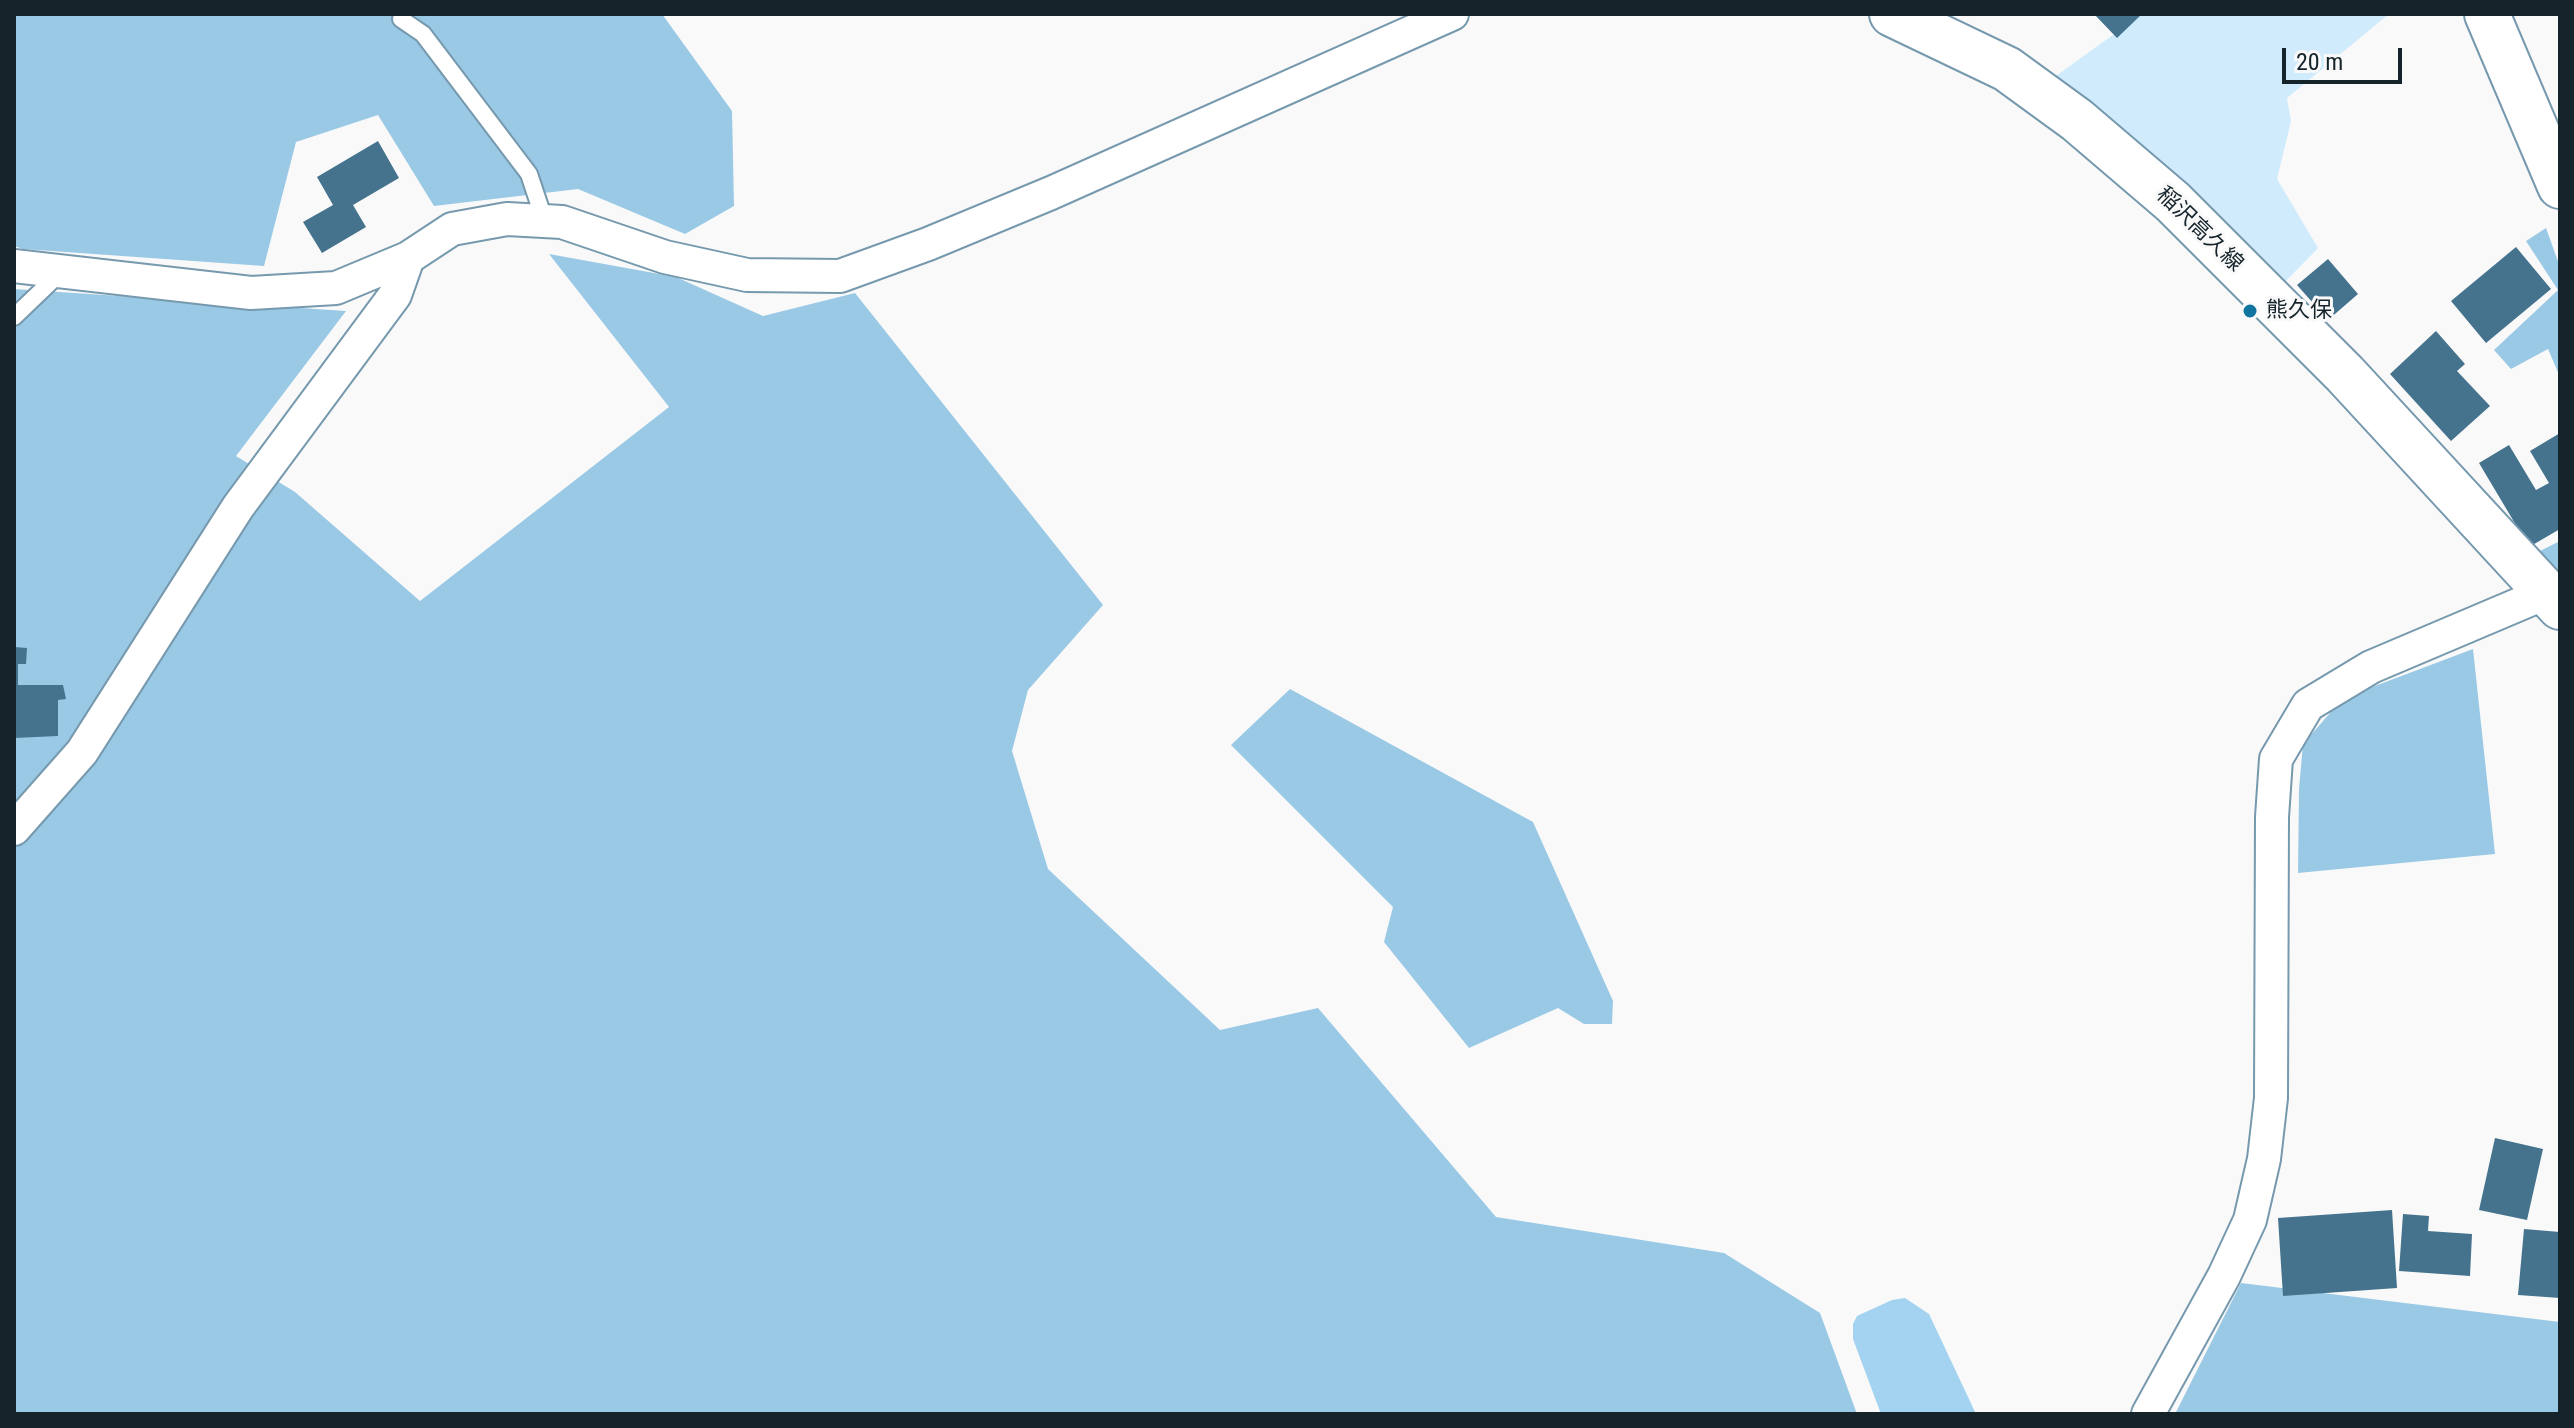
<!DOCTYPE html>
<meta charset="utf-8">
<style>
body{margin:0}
#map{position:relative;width:2574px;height:1428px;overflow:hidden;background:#f9f9f9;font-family:"Roboto Condensed",sans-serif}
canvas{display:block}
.frame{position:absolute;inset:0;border:16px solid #15232b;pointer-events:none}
.scale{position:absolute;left:2282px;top:48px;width:120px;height:36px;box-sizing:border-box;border:4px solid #15232b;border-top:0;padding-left:10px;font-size:24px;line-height:28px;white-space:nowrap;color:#15232b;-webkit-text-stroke:6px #f9f9f9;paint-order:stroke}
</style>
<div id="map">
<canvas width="2574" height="1428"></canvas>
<div class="frame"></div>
<div class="scale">20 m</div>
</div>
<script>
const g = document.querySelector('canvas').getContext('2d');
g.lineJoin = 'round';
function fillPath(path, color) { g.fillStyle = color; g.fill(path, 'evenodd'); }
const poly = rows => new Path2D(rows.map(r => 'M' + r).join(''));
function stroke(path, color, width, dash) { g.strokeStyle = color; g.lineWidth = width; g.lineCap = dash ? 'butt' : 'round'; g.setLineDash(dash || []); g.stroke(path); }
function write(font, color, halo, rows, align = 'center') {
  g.font = font + ' "Roboto Condensed","Noto Sans JP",sans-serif'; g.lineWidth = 6; g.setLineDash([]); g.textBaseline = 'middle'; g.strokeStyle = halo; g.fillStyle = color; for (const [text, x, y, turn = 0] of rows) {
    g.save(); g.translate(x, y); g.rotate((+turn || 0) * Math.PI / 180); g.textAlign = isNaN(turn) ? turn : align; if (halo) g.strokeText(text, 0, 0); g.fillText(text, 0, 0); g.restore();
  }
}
const green = poly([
 [2142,14,2389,14,2287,98,2291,121,2277,179,2318,248,2282,285,2144,150,2056,76]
]);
const forest = poly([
 [14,14,662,14,732,111,734,206,685,234,578,189,434,206,378,115,296,142,264,266,23,249,14,246],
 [2546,228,2560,267,2560,377,2548,349,2511,369,2494,350,2558,290,2526,241],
 [549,254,676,277,763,316,855,293,1103,605,1028,690,1012,751,1048,869,1220,1030,1318,1008,1496,1217,1724,1253,1820,1313,1857,1414,14,1414,14,289,346,311,236,456,295,492,420,601,669,407],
 [2560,541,2560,580,2536,553],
 [2473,649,2495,854,2298,873,2299,789,2303,744,2343,698],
 [1290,689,1533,822,1613,1001,1612,1024,1584,1024,1558,1008,1469,1048,1384,942,1393,907,1231,745],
 [2241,1283,2560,1322,2560,1414,2175,1414]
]);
const water = poly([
 [1905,1298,1929,1314,1976,1414,1881,1414,1853,1339,1853,1324,1857,1316,1892,1300]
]);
const building = poly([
 [2094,14,2142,14,2117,38],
 [378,141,399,178,353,205,366,227,322,253,303,222,333,205,317,177],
 [2516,247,2551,289,2486,343,2451,301],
 [2328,259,2358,294,2328,320,2297,285],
 [2436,331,2465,364,2457,371,2490,406,2451,441,2390,374],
 [2560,433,2560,529,2529,547,2479,463,2509,445,2536,490,2549,483,2530,451],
 [14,647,27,648,26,664,18,664,18,685,63,685,66,699,58,700,58,736,14,738],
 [2495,1138,2543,1149,2527,1220,2479,1210],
 [2392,1210,2397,1288,2283,1296,2278,1218],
 [2403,1214,2429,1216,2428,1231,2472,1234,2470,1276,2399,1271],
 [2524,1229,2560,1232,2560,1298,2518,1295]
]);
const lane = poly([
 [401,19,423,34,529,174,545,222],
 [14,317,61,272]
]);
const street = poly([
 [14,266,251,293,336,288,408,258,452,229,507,219,562,222,665,257,747,275,840,276,928,244,1051,193,1452,14],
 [14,829,82,752,238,507,395,295,408,258],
 [2148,1414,2224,1276,2250,1220,2264,1159,2271,1098,2272,817,2276,759,2308,705,2371,667,2548,592]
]);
const secondary = poly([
 [1892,14,2007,69,2077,120,2173,202,2345,374,2560,607],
 [2487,14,2560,186]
]);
const markers = [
 [2250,311,8,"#1074a0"]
];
const streetNames = [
 ["稲沢高久線",2199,230,44]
];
const poiNames = [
 ["熊久保",2266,311]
];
fillPath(green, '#cfebfc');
fillPath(forest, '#9ac9e6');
fillPath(water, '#a3d3f0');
fillPath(building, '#45738d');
stroke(lane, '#7699ae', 20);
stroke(street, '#7699ae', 36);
stroke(secondary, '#7699ae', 48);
stroke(lane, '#fff', 16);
stroke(street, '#fff', 32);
stroke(secondary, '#fff', 44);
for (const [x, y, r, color] of markers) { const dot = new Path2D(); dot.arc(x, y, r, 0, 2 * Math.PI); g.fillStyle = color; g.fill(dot); stroke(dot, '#f9f9f9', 3); }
write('22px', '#15232b', '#f9f9f9', streetNames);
write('22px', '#15232b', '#f9f9f9', poiNames, 'left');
</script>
